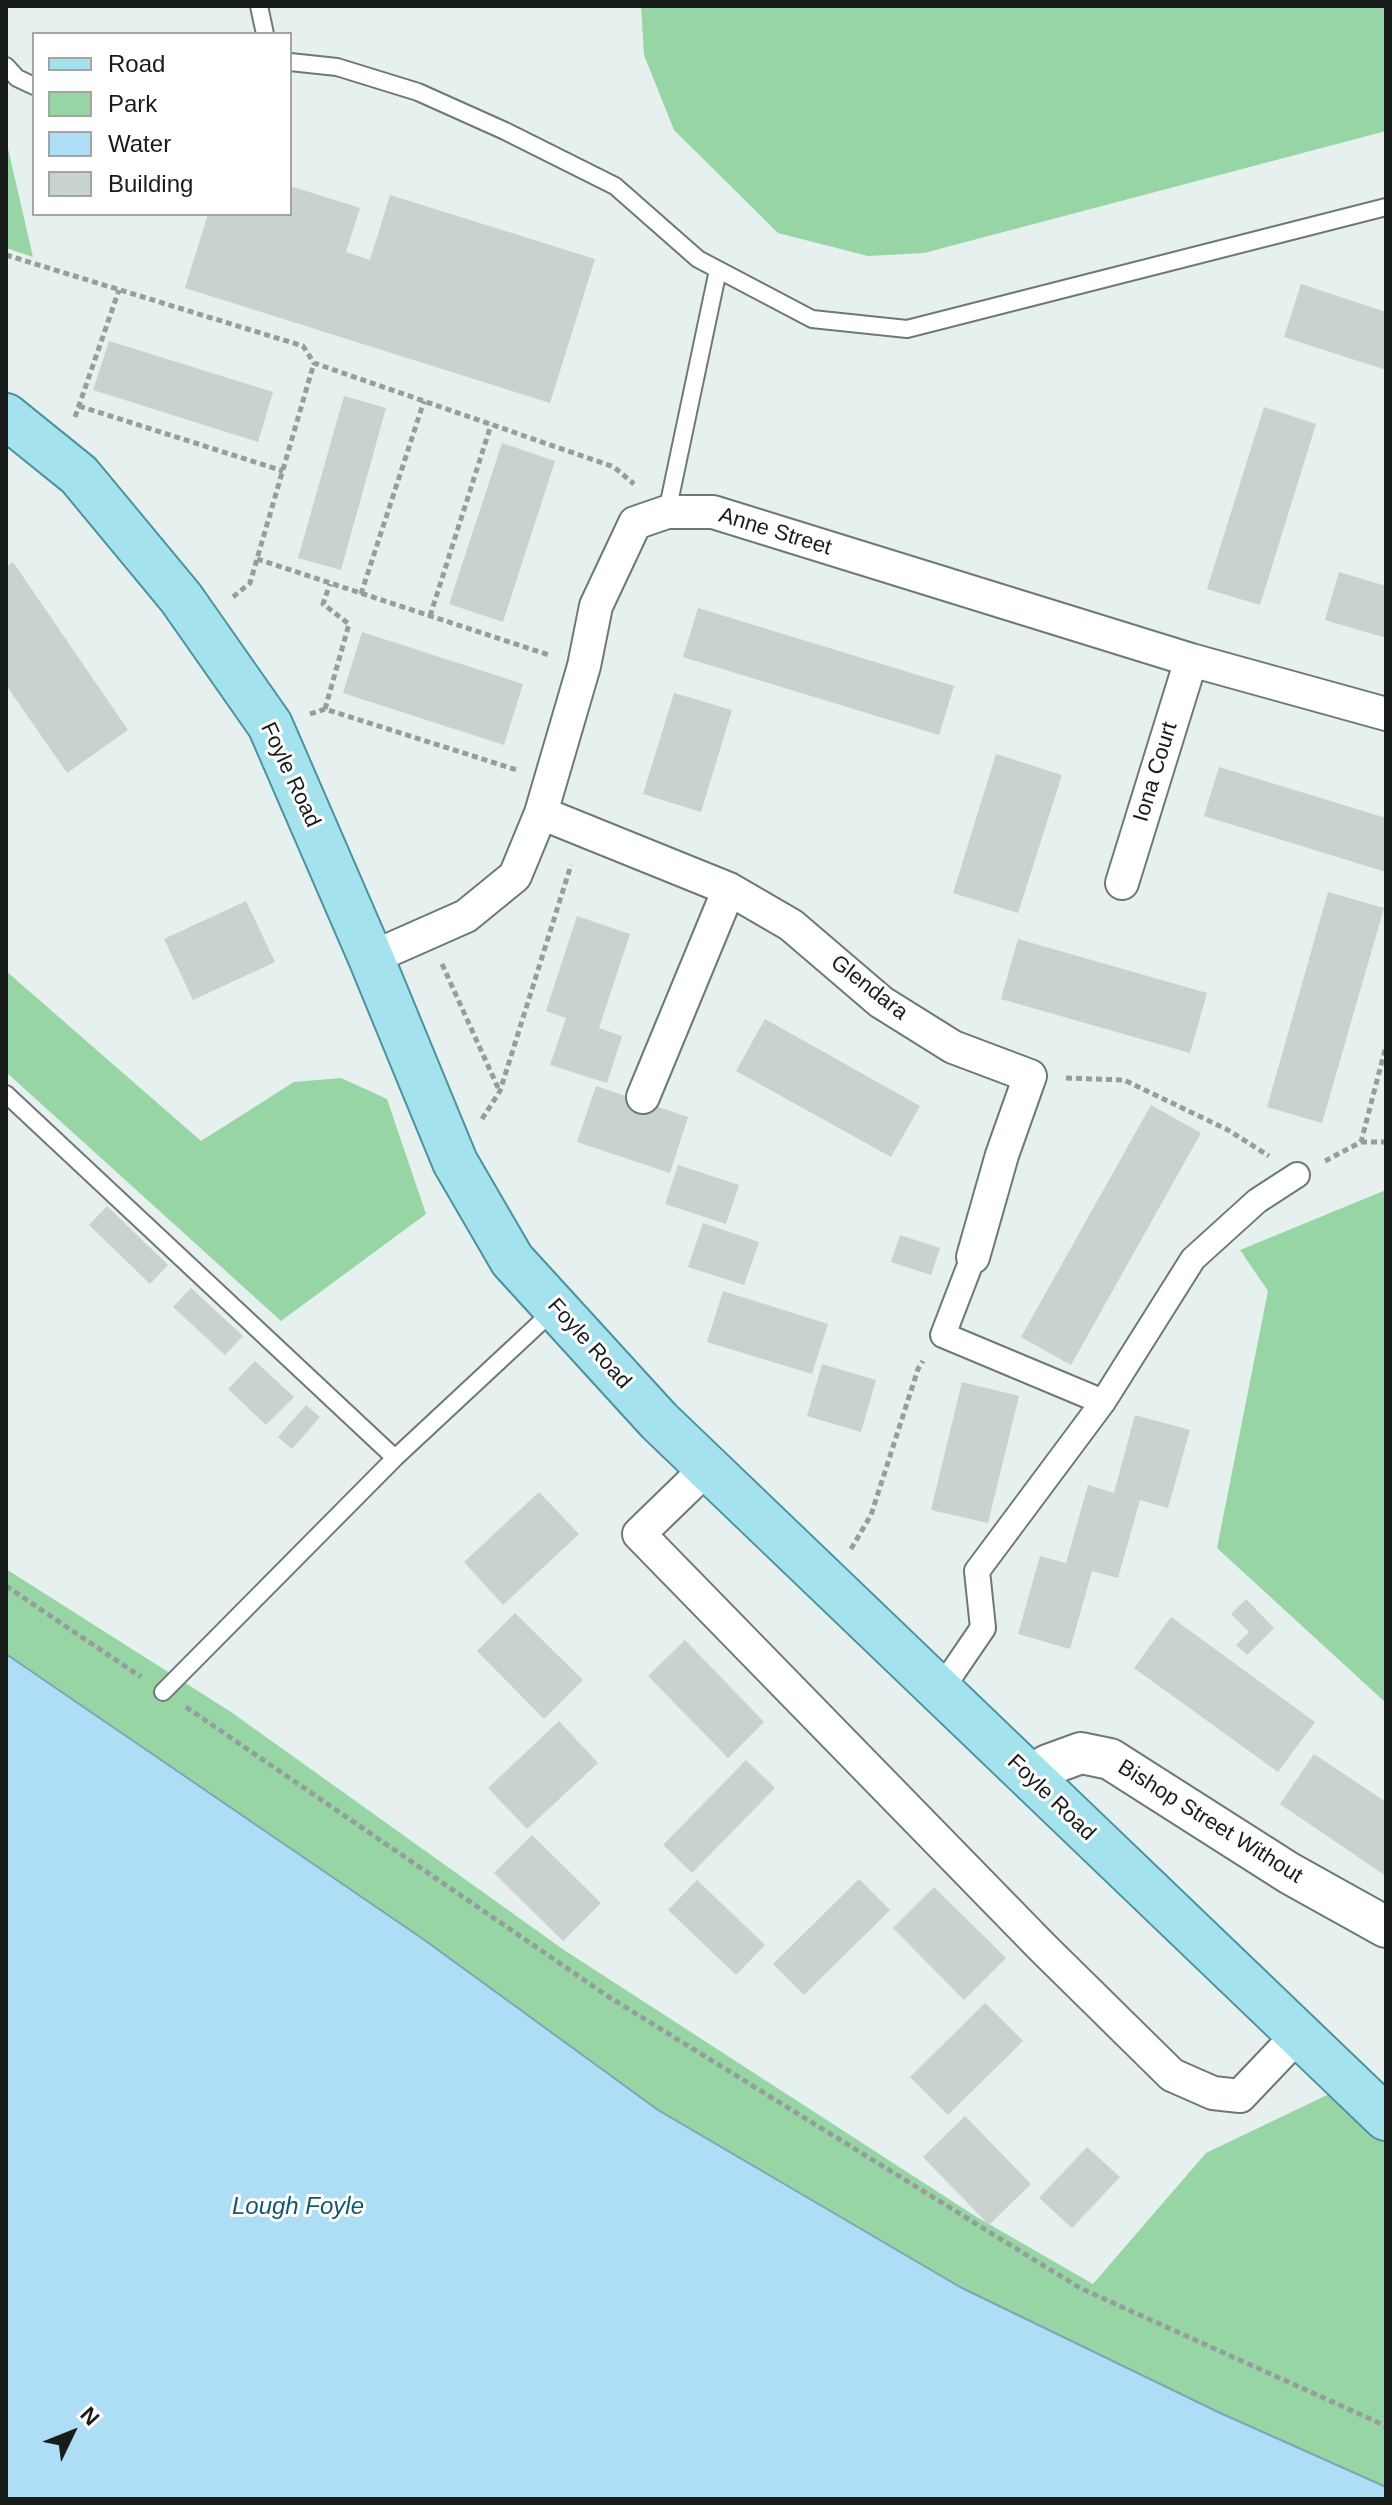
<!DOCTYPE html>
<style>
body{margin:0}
#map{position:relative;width:1392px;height:2505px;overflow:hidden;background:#e5f0ef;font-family:Arial,sans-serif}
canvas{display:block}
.frame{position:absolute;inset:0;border:8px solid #181c1b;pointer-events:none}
.legend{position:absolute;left:32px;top:32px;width:260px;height:184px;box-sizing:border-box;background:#fff;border:2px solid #a3a4a4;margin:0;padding:10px 14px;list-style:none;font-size:24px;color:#181c1b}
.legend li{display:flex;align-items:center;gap:16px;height:40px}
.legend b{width:40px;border:2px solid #a3a4a4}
.north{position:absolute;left:32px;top:2393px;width:80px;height:80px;-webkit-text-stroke:6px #fff;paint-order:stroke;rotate:47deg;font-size:22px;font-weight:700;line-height:32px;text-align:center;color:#181c1b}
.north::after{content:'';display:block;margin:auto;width:28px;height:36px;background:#181c1b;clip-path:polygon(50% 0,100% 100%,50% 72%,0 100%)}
</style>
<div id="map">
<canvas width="1392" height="2505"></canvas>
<div class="frame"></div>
<ul class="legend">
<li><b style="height:10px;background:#a4e3ee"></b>Road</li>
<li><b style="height:22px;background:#97d5a4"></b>Park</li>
<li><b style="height:22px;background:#aedef6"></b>Water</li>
<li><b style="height:22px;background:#c8d2ce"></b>Building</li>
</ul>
<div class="north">N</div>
</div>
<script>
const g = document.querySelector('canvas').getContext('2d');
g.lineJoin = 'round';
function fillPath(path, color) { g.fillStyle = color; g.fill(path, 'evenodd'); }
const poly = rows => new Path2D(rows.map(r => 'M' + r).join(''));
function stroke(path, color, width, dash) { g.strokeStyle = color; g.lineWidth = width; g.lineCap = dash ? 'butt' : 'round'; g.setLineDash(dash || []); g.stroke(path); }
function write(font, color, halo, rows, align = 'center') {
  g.font = font + ' Arial,sans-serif'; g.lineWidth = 6; g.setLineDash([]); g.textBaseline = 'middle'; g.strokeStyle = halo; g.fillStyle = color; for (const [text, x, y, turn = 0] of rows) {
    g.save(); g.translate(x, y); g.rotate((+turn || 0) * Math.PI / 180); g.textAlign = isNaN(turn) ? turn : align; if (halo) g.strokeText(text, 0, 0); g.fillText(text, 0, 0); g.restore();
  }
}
const green = poly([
 [641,6,1386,6,1386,131,924,253,868,256,778,233,674,130,644,55],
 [6,140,33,257,6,248],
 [6,971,201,1141,294,1082,341,1078,387,1099,426,1214,281,1321,6,1072],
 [1386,1190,1386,1703,1217,1548,1268,1291,1240,1250],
 [6,1569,231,1712,564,1950,975,2216,1093,2284,1206,2153,1350,2084,1386,2118,1386,2487,1218,2412,960,2287,658,2110,423,1939,6,1654]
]);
const water = poly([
 [6,1654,423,1939,658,2110,960,2287,1218,2412,1386,2487,1386,2499,6,2499,6,1654]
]);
const building = poly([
 [290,186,360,208,346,252,370,260,390,195,595,259,550,403,185,288,208,214,290,214],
 [1301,284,1386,312,1386,370,1284,337],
 [109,341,273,392,258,442,93,390],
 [344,396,386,408,341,570,298,558],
 [1264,407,1316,424,1260,605,1207,589],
 [502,443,555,461,503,622,449,604],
 [13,562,128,730,67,773,6,685,6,567],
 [1339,572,1386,586,1386,638,1325,620],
 [698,608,954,686,939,735,683,657],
 [362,632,523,684,504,745,343,693],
 [674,693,732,710,701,812,643,794],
 [996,754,1062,775,1018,913,953,893],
 [1219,767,1386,818,1386,872,1204,816],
 [1328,892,1384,908,1322,1123,1267,1107],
 [246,901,275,962,193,1000,164,939],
 [577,916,630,934,599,1028,622,1036,607,1083,550,1065,566,1018,546,1011],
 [1018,939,1207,993,1190,1053,1001,999],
 [765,1019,920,1106,891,1157,736,1071],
 [596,1086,688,1117,670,1173,577,1142],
 [1151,1105,1201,1133,1071,1365,1021,1337],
 [678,1165,739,1185,726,1224,665,1204],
 [107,1206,168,1265,150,1284,89,1225],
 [703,1223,759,1242,744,1285,688,1267],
 [900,1235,940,1248,931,1275,891,1262],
 [191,1288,243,1336,225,1355,173,1307],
 [723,1291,828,1324,812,1374,707,1342],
 [255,1361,294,1397,266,1425,228,1389],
 [822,1364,876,1380,861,1432,807,1416],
 [962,1382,1019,1396,988,1523,931,1510],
 [306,1405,320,1417,292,1449,278,1437],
 [1135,1415,1190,1430,1168,1508,1140,1500,1118,1578,1092,1571,1070,1649,1018,1634,1040,1556,1066,1563,1088,1485,1114,1493],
 [539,1492,579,1534,503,1605,464,1562],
 [1246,1599,1274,1628,1247,1655,1236,1645,1249,1632,1231,1614],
 [515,1613,583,1680,544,1719,477,1651],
 [1171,1617,1315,1722,1278,1772,1134,1668],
 [685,1640,764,1722,728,1758,648,1676],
 [559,1721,598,1763,527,1829,488,1788],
 [1314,1754,1386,1802,1386,1876,1280,1804],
 [746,1760,775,1788,692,1873,663,1845],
 [532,1835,601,1903,563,1941,494,1873],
 [859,1879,890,1910,804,1995,773,1964],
 [697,1880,765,1945,736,1975,668,1910],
 [934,1887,1006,1958,964,2000,893,1928],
 [985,2003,1023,2041,948,2115,910,2077],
 [965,2116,1031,2184,989,2225,923,2157],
 [1087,2147,1120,2177,1072,2228,1039,2198]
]);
const path = poly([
 [6,255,303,346,314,363,614,467,634,484],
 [79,406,283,471],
 [75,417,119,290],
 [257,559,549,655],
 [361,594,424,401],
 [233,597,250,583,314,363],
 [430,616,491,425],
 [325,709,349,624,323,604,330,584],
 [310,714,325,709,517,770],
 [442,964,499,1090],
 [1066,1078,1124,1080,1228,1130,1269,1156],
 [482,1119,500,1091,571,865],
 [1361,1142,1386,1142],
 [1325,1161,1361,1142,1386,1046],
 [851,1549,871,1515,918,1369,923,1361],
 [6,1586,141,1677],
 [186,1707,609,1997,1080,2288,1386,2426]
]);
const service = poly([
 [259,6,265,34],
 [290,62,337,67,418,92,505,131,615,186,698,259,812,319,907,329,1386,207],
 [6,66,17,78,34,86],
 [667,512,718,270],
 [6,1094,395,1458,555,1309],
 [163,1692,395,1458]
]);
const pedestrian = poly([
 [973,1257,943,1335,1103,1402],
 [940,1691,983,1628,977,1571,1103,1402,1193,1259,1257,1201,1297,1175]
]);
const minor = poly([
 [541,813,729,889,791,925,881,1002,953,1047,1030,1076,1002,1155,973,1257],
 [1122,883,1191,660],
 [371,958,466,916,515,876,541,813,584,666,596,606,635,523,667,512,713,512,1191,660,1386,714],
 [643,1097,729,889],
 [707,1468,639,1534,1042,1947,1172,2075,1213,2093,1240,2096,1299,2034]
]);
const tertiary = poly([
 [1033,1782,1048,1765,1081,1753,1110,1759,1289,1873,1386,1927]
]);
const primary = poly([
 [6,416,79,475,181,598,270,725,371,958,455,1162,512,1260,659,1421,1386,2118]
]);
const streetNames = [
 ["Anne Street",775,532,17],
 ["Iona Court",1156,772,-73],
 ["Foyle Road",290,775,65],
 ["Glendara",869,988,38],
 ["Foyle Road",589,1344,48],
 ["Foyle Road",1051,1798,44],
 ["Bishop Street Without",1210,1822,32]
];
const waterNames = [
 ["Lough Foyle",298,2207]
];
fillPath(green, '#97d5a4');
fillPath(water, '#aedef6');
stroke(water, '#81a4b4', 2);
fillPath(building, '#c8d2ce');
stroke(service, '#6e7878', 20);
stroke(pedestrian, '#6e7878', 28);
stroke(minor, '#6e7878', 36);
stroke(tertiary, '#6e7878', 44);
stroke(primary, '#4c929d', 48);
stroke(path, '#969e9d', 5, [6, 4]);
stroke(service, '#fff', 16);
stroke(pedestrian, '#fff', 24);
stroke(minor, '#fff', 32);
stroke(tertiary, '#fff', 40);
stroke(primary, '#a4e3ee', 44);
write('22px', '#181c1b', '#fff', streetNames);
write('italic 24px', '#135772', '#fff', waterNames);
</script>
